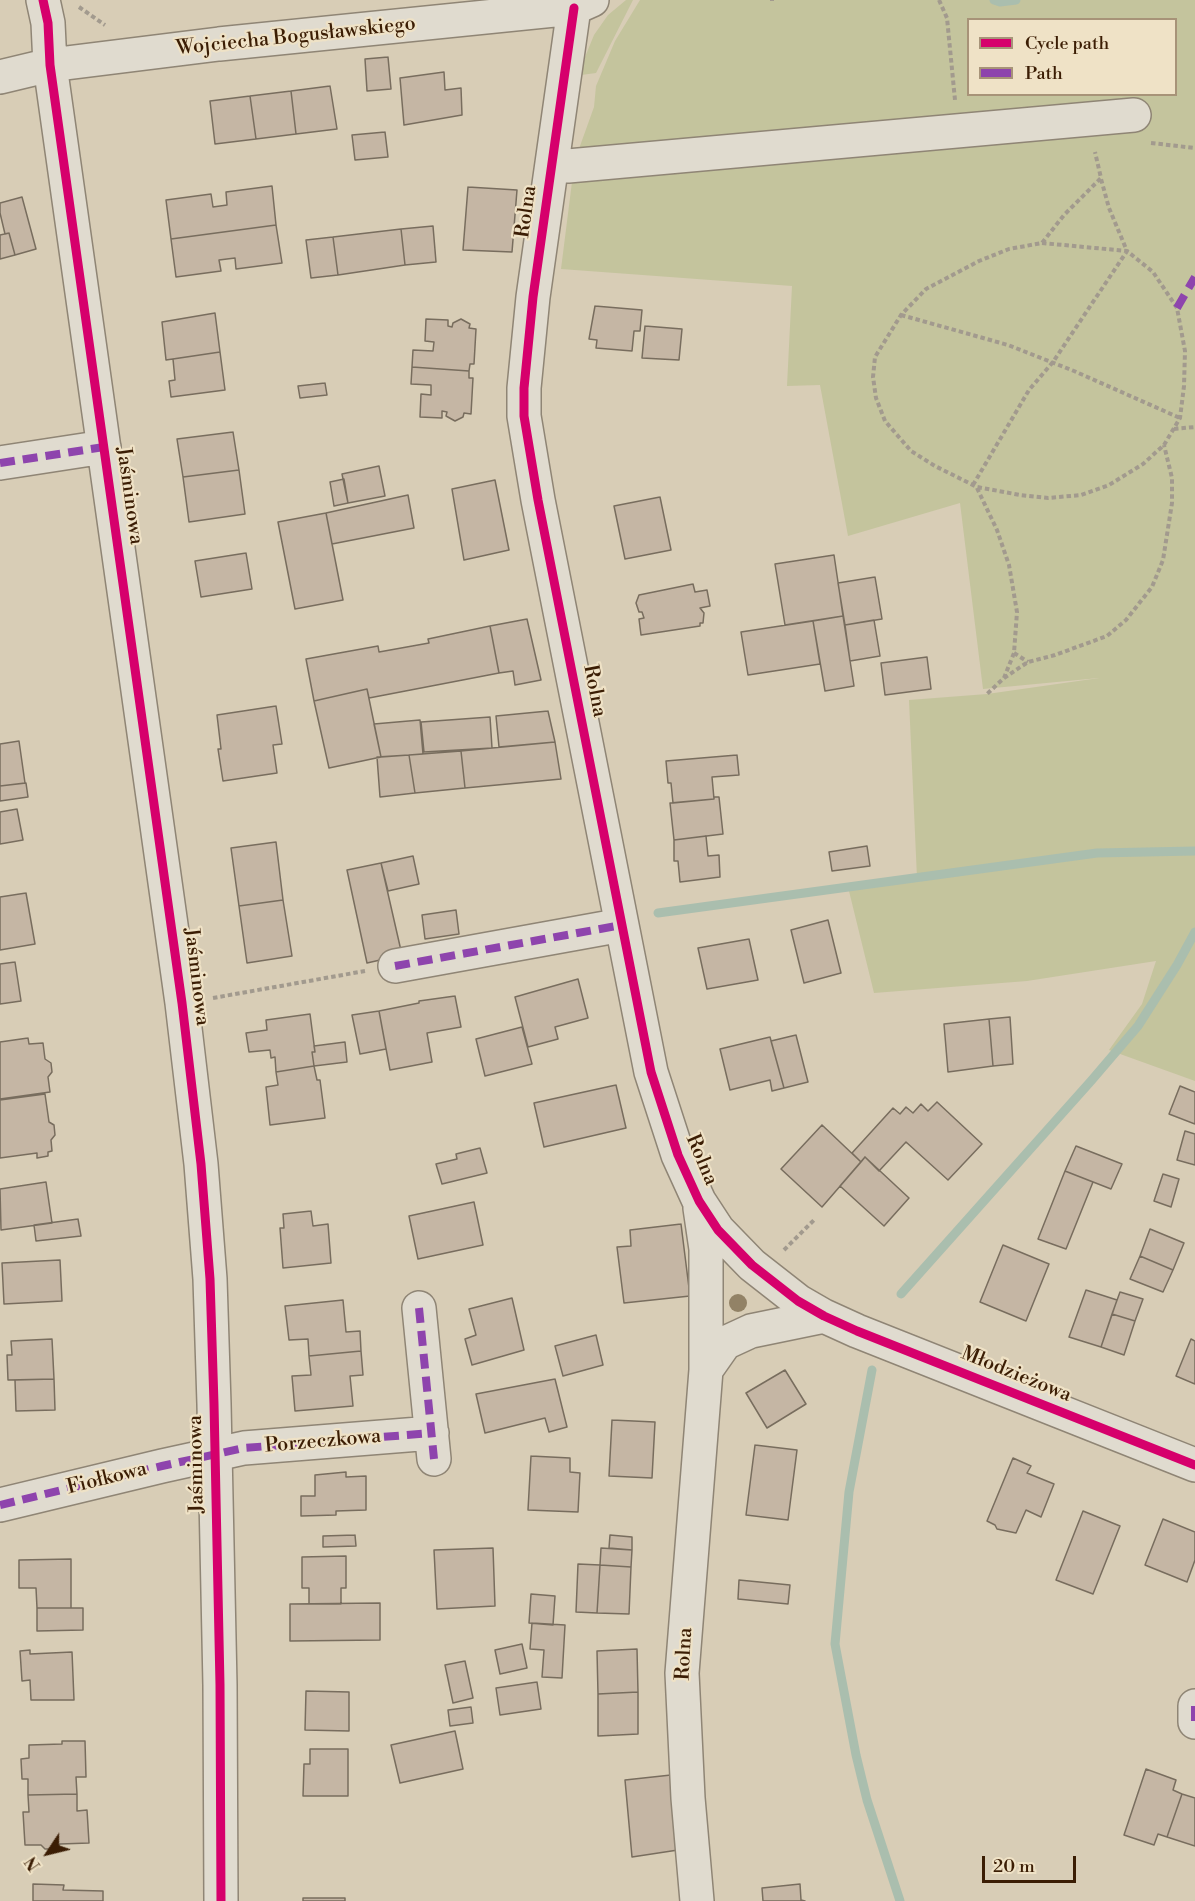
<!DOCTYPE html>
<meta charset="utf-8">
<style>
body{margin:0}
#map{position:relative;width:1195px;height:1901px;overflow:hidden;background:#d8cdb6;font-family:"Libre Bodoni",serif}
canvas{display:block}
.legend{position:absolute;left:967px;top:18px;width:210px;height:78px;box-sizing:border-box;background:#efe2c6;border:2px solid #a79378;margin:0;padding:8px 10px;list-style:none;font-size:18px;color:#3b1d04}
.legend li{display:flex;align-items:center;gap:12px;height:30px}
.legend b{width:30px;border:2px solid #a79378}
.north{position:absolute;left:18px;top:1823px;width:60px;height:60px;-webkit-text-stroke:4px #efe2c6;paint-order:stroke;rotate:235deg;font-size:16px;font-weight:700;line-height:24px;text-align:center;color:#3b1d04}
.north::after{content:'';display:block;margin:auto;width:21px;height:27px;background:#3b1d04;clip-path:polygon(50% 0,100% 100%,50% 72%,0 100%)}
.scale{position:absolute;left:982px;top:1856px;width:94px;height:27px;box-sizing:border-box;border:3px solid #3b1d04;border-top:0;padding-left:8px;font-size:18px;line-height:21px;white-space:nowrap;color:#3b1d04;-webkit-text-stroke:4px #efe2c6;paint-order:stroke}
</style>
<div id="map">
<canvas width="1195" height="1901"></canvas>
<ul class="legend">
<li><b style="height:8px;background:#d6006c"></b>Cycle path</li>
<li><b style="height:8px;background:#8e44ad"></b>Path</li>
</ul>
<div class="north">N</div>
<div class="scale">20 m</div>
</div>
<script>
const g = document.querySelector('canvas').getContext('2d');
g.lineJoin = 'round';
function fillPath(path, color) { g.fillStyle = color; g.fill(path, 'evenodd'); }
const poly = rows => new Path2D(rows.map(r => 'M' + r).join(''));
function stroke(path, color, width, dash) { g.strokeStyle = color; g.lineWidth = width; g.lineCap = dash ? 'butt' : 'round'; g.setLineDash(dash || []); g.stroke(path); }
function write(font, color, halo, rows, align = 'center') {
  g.font = font + ' "Libre Bodoni",serif'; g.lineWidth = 4.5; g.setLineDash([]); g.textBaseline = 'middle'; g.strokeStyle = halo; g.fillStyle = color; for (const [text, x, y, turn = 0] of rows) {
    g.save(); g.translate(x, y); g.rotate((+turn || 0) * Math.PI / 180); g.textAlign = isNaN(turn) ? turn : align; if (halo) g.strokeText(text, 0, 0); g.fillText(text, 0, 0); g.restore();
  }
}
const green = poly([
 [626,0,633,0,596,73,581,75,583,62,594,35,608,15],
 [640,0,1195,0,1195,1081,1109,1050,1142,1004,1156,961,1027,981,874,993,848,887,917,878,909,700,987,694,1099,678,983,689,960,503,848,536,820,385,787,386,792,286,561,269,572,182,580,146,594,107,596,86,615,41],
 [968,20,1176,20,1176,94,968,94]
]);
const stream = poly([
 [994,0,1000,2,1016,0],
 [658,913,1097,853,1195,851],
 [901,1294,1091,1081,1138,1026,1177,965,1195,932],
 [872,1370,849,1492,835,1644,856,1755,867,1800,900,1901]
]);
const building = poly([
 [388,57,391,89,367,91,365,59,388,57],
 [444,72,445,90,461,88,462,115,404,125,400,78,444,72],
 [330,86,337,129,296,134,291,91,330,86],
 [291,91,296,134,256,139,250,96,291,91],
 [250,96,256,139,215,144,210,101,250,96],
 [385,132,388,157,355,160,352,135,385,132],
 [272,186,276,225,171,239,166,200,211,194,213,207,227,205,226,192,272,186],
 [468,187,517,190,512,252,463,250,468,187],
 [22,197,36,249,15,255,9,233,5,234,0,213,0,203,22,197],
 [276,225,282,263,236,269,235,258,219,260,221,271,176,277,171,239,276,225],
 [433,226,436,262,405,265,401,229,433,226],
 [401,229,405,265,338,275,333,237,401,229],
 [9,233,15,255,0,259,0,235,9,233],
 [333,237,338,275,311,278,306,240,333,237],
 [595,306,642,310,640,331,634,331,632,351,596,348,597,340,589,339,595,306],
 [215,313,220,352,166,360,162,322,215,313],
 [426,319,448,320,448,326,452,327,453,323,461,319,470,324,469,328,476,329,474,364,470,364,469,371,412,367,413,350,433,351,434,342,425,341,426,319],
 [645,326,682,329,679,360,642,358,645,326],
 [220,352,225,390,171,397,169,381,175,380,173,359,220,352],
 [412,367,469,371,469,378,473,378,471,414,464,413,463,417,455,421,446,416,447,412,442,411,442,418,420,417,421,394,431,395,431,385,411,384,412,367],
 [325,383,327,395,300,398,298,386,325,383],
 [233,432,239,470,183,477,177,439,233,432],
 [379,466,385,496,348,503,342,474,379,466],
 [239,470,245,514,189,522,183,477,239,470],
 [344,479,348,503,334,506,330,482,344,479],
 [495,480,509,550,464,560,452,489,495,480],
 [408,495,414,528,332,544,326,513,408,495],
 [660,497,671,550,625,559,614,506,660,497],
 [326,513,343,600,295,609,278,522,326,513],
 [246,553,252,589,201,597,195,561,246,553],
 [834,555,843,616,785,625,775,564,834,555],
 [875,577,882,619,845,625,838,583,875,577],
 [693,584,695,592,707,590,710,606,700,608,704,613,703,623,700,623,700,626,641,635,639,619,644,618,642,612,639,612,636,603,639,595,693,584],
 [843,616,854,686,825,691,813,621,843,616],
 [527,619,541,680,515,685,513,671,499,673,490,626,527,619],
 [874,620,880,656,850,661,845,625,874,620],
 [813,621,820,664,748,675,741,632,813,621],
 [490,626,499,673,369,698,367,689,314,701,306,659,378,646,379,652,429,643,428,639,490,626],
 [927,657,931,689,885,695,881,663,927,657],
 [367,689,381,757,329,768,314,701,367,689],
 [276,706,282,744,273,745,277,773,223,781,218,749,221,749,217,715,276,706],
 [548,711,555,742,499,747,496,716,548,711],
 [490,717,492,748,424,752,421,722,490,717],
 [420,720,423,754,381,757,374,724,420,720],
 [19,741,25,783,0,786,0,744,19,741],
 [555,742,561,779,465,788,461,751,555,742],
 [461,751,465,788,415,793,409,755,461,751],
 [409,755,415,793,380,797,377,757,409,755],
 [737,755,739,775,712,777,714,799,673,803,671,783,668,783,666,761,737,755],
 [26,783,28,797,0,801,0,786,26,783],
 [714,797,719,797,723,834,674,840,670,803,714,799,714,797],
 [17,809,23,840,0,844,0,812,17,809],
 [706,836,708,856,719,855,720,877,680,882,678,861,674,861,674,840,706,836],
 [276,842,283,900,239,906,231,848,276,842],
 [867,846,870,866,832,871,829,852,867,846],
 [413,856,419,884,388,891,381,863,413,856],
 [381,863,402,955,367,963,347,870,381,863],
 [26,893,35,944,0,950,0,897,26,893],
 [283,900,292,956,247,963,239,906,283,900],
 [456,910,459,934,425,939,422,915,456,910],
 [828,920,841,973,804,983,791,930,828,920],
 [749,939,758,980,707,989,698,948,749,939],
 [15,962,21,1001,0,1004,0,964,15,962],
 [578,979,588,1018,555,1027,558,1039,528,1047,515,997,578,979],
 [455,996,461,1027,427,1033,432,1062,390,1070,379,1011,419,1003,419,1001,455,996],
 [379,1011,386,1049,360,1054,352,1015,379,1011],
 [310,1014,315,1052,312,1052,314,1066,276,1072,275,1057,271,1058,270,1050,249,1052,246,1033,267,1030,266,1020,310,1014],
 [1010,1017,1013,1064,993,1066,989,1019,1010,1017],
 [989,1019,993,1066,948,1072,944,1024,989,1019],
 [522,1027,532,1064,485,1076,476,1039,522,1027],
 [796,1035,808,1082,784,1088,771,1041,796,1035],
 [770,1037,784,1088,772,1091,770,1080,730,1090,720,1049,770,1037],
 [28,1038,29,1044,43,1043,45,1059,51,1063,52,1072,48,1077,50,1092,0,1099,0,1042,28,1038],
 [345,1042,347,1062,314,1066,312,1052,315,1052,314,1046,345,1042],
 [314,1066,317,1080,320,1080,325,1118,270,1125,266,1087,278,1085,276,1072,314,1066],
 [616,1085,626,1128,544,1147,534,1103,616,1085],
 [1180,1086,1195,1092,1195,1124,1169,1114,1180,1086],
 [45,1094,49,1122,54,1125,55,1135,51,1140,52,1151,48,1152,48,1156,37,1158,37,1153,0,1158,0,1100,45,1094],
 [937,1102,982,1144,948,1180,906,1142,879,1171,865,1157,861,1162,852,1153,893,1108,900,1114,906,1107,913,1113,921,1104,928,1111,937,1102],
 [822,1125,861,1162,822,1207,781,1169,822,1125],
 [1185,1131,1195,1134,1195,1165,1177,1160,1185,1131],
 [1076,1146,1122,1164,1111,1189,1065,1171,1076,1146],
 [480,1148,487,1173,442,1184,436,1164,457,1159,456,1154,480,1148],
 [865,1157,909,1198,884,1226,840,1186,865,1157],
 [1065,1171,1093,1182,1066,1249,1038,1239,1065,1171],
 [1163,1174,1179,1179,1171,1207,1154,1201,1163,1174],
 [46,1182,52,1223,1,1230,0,1189,46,1182],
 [474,1202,483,1245,418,1259,409,1216,474,1202],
 [311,1211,313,1226,328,1224,331,1263,283,1268,280,1228,284,1228,283,1214,311,1211],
 [78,1219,81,1236,36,1241,34,1225,78,1219],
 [681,1224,690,1296,624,1303,617,1247,631,1246,630,1230,681,1224],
 [1150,1229,1184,1243,1173,1270,1140,1256,1150,1229],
 [1003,1245,1049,1264,1026,1321,980,1302,1003,1245],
 [1140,1256,1173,1270,1163,1292,1130,1279,1140,1256],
 [60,1260,62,1301,4,1304,2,1263,60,1260],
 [1086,1290,1117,1300,1101,1347,1069,1337,1086,1290],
 [1120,1292,1143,1299,1135,1321,1112,1314,1120,1292],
 [512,1298,524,1350,472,1365,465,1339,476,1335,469,1309,512,1298],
 [343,1300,346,1332,360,1331,361,1351,309,1356,308,1339,289,1340,285,1306,343,1300],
 [1112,1314,1135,1321,1124,1355,1101,1347,1112,1314],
 [596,1335,603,1365,563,1376,555,1346,596,1335],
 [52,1339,54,1379,8,1380,7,1355,12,1355,11,1341,52,1339],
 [1191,1339,1195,1341,1195,1384,1176,1376,1191,1339],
 [361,1351,363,1375,350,1376,353,1406,295,1411,292,1376,311,1375,309,1356,361,1351],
 [785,1370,806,1404,767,1428,746,1393,785,1370],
 [54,1379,55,1410,16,1411,15,1380,54,1379],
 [555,1379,567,1427,549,1432,545,1418,485,1433,476,1394,555,1379],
 [612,1420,655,1422,652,1478,609,1476,612,1420],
 [755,1445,797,1450,788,1520,746,1515,755,1445],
 [531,1456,570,1458,570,1472,580,1473,578,1512,528,1510,531,1456],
 [1013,1458,1031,1466,1027,1473,1054,1484,1041,1517,1026,1510,1016,1533,997,1529,995,1525,987,1521,1013,1458],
 [346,1472,346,1477,366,1476,366,1510,336,1511,336,1515,301,1516,301,1496,315,1496,315,1475,346,1472],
 [1083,1511,1120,1526,1093,1594,1056,1580,1083,1511],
 [1163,1519,1195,1532,1195,1560,1187,1582,1145,1565,1163,1519],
 [355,1535,356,1546,323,1547,323,1536,355,1535],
 [610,1535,632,1537,632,1550,609,1548,610,1535],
 [493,1548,495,1606,437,1609,434,1550,493,1548],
 [601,1548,632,1550,631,1567,600,1565,601,1548],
 [346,1556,346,1588,341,1588,341,1604,309,1604,309,1588,302,1588,302,1557,346,1556],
 [71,1559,71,1608,37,1608,36,1588,19,1588,19,1560,71,1559],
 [578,1564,600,1565,597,1613,576,1612,578,1564],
 [600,1565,631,1567,629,1614,597,1613,600,1565],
 [739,1580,790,1585,788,1604,738,1599,739,1580],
 [531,1594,555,1596,553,1625,529,1623,531,1594],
 [380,1603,380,1640,290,1641,290,1604,380,1603],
 [37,1608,83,1608,83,1630,37,1631,37,1608],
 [532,1623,565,1625,562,1678,542,1677,544,1650,530,1649,532,1623],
 [522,1644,527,1668,500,1674,495,1650,522,1644],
 [637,1649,638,1692,598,1694,597,1651,637,1649],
 [30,1650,30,1654,72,1652,74,1700,31,1700,30,1680,22,1681,20,1651,30,1650],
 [465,1661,473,1698,453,1703,445,1665,465,1661],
 [537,1682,541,1709,500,1715,496,1688,537,1682],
 [306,1691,349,1692,349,1731,305,1730,306,1691],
 [638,1692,638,1734,598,1736,598,1694,638,1692],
 [471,1707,473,1723,450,1726,448,1710,471,1707],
 [455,1731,463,1769,400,1783,391,1745,455,1731],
 [62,1741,85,1741,86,1777,76,1777,77,1794,28,1795,28,1779,22,1779,21,1759,29,1758,29,1745,62,1744,62,1741],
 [310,1749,348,1749,348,1796,303,1796,304,1764,310,1764,310,1749],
 [1146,1769,1176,1780,1173,1790,1182,1794,1167,1837,1158,1834,1154,1845,1124,1835,1146,1769],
 [671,1775,678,1850,632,1857,625,1780,671,1775],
 [77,1794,77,1811,87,1810,89,1843,60,1844,56,1849,45,1849,41,1845,25,1845,23,1812,29,1812,28,1795,77,1794],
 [1182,1794,1195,1798,1195,1846,1167,1837,1182,1794],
 [33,1884,64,1885,63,1890,103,1891,103,1901,33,1901,33,1884],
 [800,1884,801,1900,805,1901,763,1901,762,1888,800,1884],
 [303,1898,345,1898,345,1901,303,1901,303,1898]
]);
const path = poly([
 [772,0,772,1],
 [939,0,947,18,955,100],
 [79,7,105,25],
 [1151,143,1195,148],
 [1042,243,1127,251,1153,272,1177,308,1185,351,1184,386,1180,418,1164,445,1143,464,1109,485,1081,495,1048,498,1020,495,977,487,935,466,911,451,885,421,876,398,873,377,875,357,901,315,926,289,979,261,1009,249,1042,243,1064,215,1101,178,1095,152],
 [901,315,1008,345,1074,371,1180,418],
 [1174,429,1195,427],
 [973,485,1029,390,1053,362,1127,251,1109,208,1101,179],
 [977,488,997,530,1009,565,1017,612,1014,653,1004,678,987,694],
 [1014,653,1028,662],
 [1004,678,1028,662,1055,655,1107,636,1126,620,1152,587,1163,560,1172,503,1172,478,1164,445],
 [213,998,365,971],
 [784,1250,815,1219]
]);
const minor = poly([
 [43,0,48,23,50,65,182,1003,201,1164,210,1279,214,1404,220,1685,221,1901],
 [574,8,533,297,524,388,524,416,538,500,651,1072,678,1155,699,1201,718,1230,752,1265,798,1301,824,1316,857,1331,1195,1465],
 [0,77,50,65,219,44,574,8,592,0],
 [568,166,1134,115],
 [0,463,104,447],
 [395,966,622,925],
 [700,1208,706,1249,706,1370],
 [419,1308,434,1459],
 [0,1505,162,1466,244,1448,432,1433],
 [1195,1706,1195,1722],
 [697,1901,688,1798,682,1673,706,1370,725,1343,751,1331,824,1316]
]);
const quiet = poly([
 [1177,308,1195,277],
 [0,463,104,447],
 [395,966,622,925],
 [419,1308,434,1459],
 [0,1505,162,1466,244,1448,432,1433],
 [1195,1706,1195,1722]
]);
const cycleway = poly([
 [43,0,48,23,50,65,182,1003,201,1164,210,1279,214,1404,220,1685,221,1901],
 [574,8,533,297,524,388,524,416,538,500,651,1072,678,1155,699,1201,718,1230,752,1265,798,1301,824,1316,857,1331,1195,1465]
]);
const trees = [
 [738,1303]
];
const streetNames = [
 ["Wojciecha Bogusławskiego",296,37,-6],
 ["Rolna",527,212,-82],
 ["Jaśminowa",129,496,82],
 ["Rolna",594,691,79],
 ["Jaśminowa",196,977,83],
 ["Rolna",701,1160,67],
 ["Młodzieżowa",1016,1375,22],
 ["Porzeczkowa",323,1442,-5],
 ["Jaśminowa",197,1464,-91],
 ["Fiołkowa",107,1479,-14],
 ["Rolna",685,1654,-87]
];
fillPath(green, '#c4c49d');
stroke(stream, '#aabeae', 9);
fillPath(building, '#c5b6a4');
stroke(building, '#786d5e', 1.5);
stroke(minor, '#8f8575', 36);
stroke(path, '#a29a8e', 4, [4.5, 3]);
stroke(minor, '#e0dbcf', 33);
stroke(quiet, '#8e44ad', 8, [15, 8]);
stroke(cycleway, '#d6006c', 9);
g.fillStyle = '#928266';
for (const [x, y] of trees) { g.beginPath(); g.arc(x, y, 9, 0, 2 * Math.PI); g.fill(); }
write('20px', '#3b1d04', '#efe2c6', streetNames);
</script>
